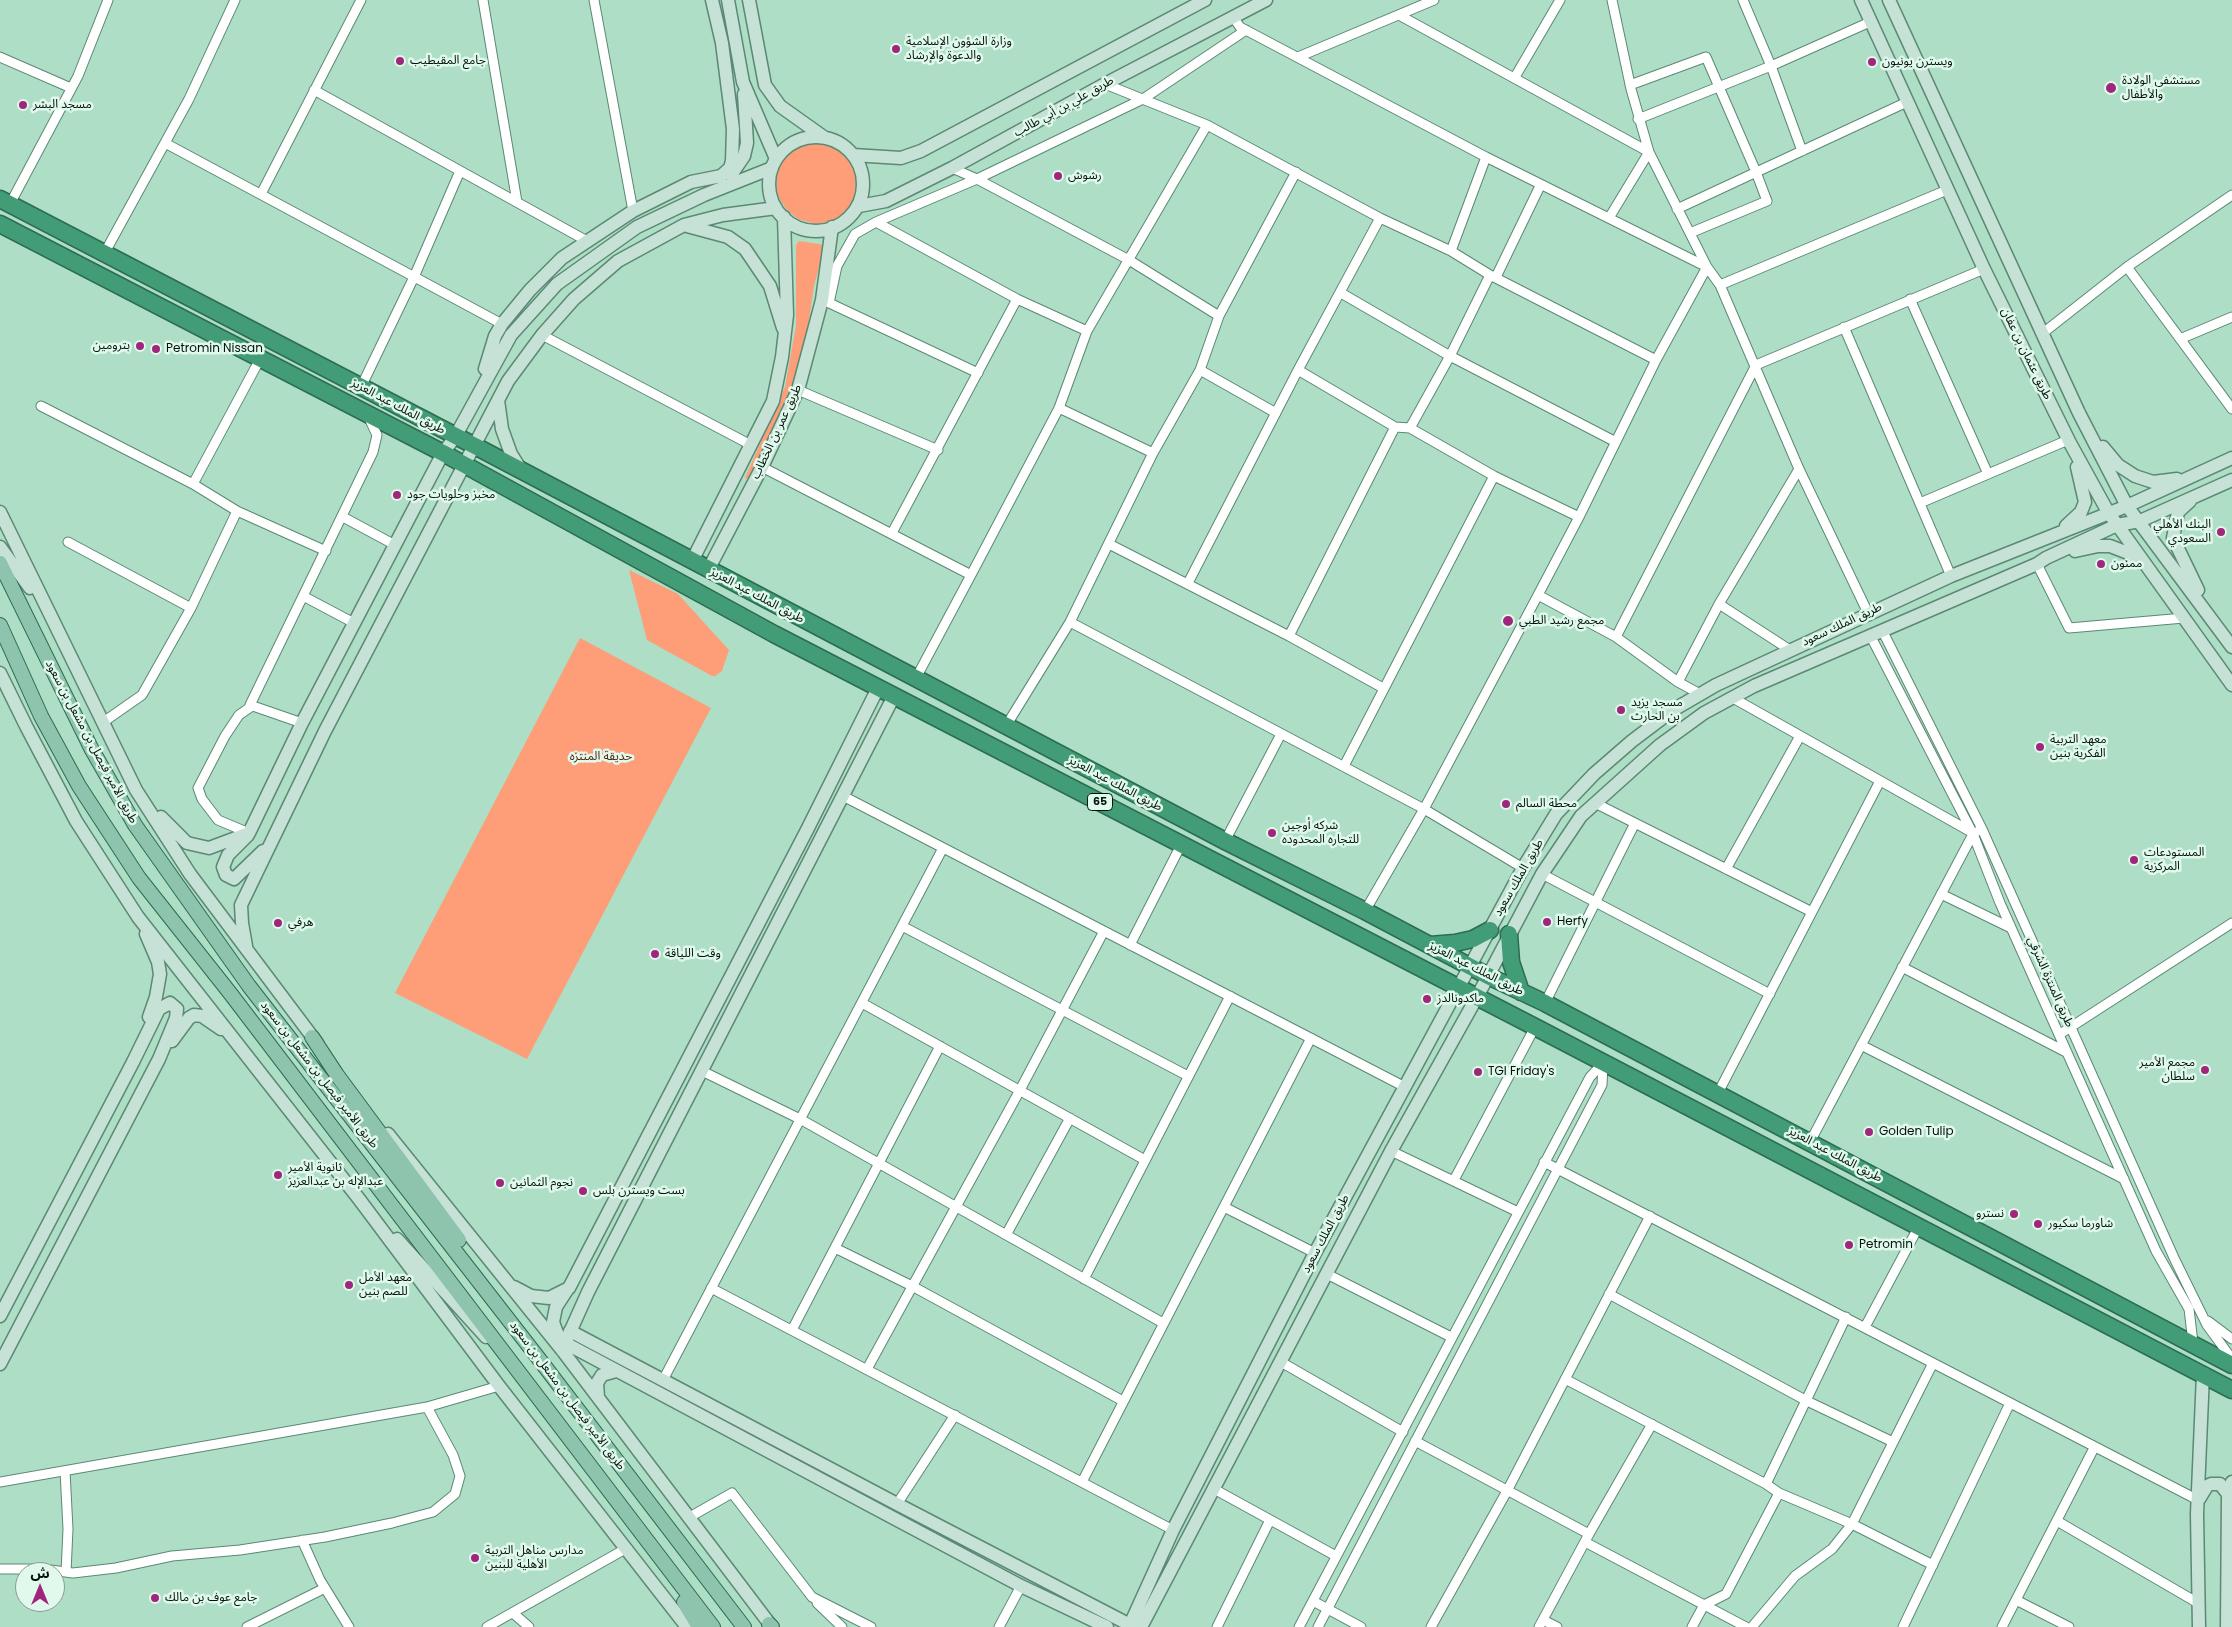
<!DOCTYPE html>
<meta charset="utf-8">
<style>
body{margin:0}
#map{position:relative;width:2232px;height:1627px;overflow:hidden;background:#aedec5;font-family:Poppins,"Noto Sans Arabic",sans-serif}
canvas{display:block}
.north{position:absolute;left:15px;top:1562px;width:50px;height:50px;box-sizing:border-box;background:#e0f9ec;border:1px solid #889d92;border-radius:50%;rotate:0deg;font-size:14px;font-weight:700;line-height:20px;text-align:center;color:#03130b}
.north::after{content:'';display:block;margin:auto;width:18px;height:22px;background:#a0267c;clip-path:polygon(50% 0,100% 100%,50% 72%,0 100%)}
</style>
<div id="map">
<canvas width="2232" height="1627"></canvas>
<div class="north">ش</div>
</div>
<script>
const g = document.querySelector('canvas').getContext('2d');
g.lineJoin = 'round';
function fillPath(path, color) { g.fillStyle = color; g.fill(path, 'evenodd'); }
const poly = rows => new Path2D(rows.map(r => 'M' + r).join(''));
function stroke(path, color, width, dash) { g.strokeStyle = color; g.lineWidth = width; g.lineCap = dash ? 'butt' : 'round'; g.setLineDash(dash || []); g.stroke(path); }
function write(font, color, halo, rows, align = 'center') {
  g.font = font + ' Poppins,"Noto Sans Arabic",sans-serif'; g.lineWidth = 5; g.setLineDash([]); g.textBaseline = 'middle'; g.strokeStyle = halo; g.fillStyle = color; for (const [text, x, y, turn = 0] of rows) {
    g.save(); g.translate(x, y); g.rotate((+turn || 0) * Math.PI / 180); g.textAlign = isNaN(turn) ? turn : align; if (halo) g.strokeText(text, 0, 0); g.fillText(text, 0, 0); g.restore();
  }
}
const green = poly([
 [811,143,826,144,841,151,852,161,856,179,854,198,845,213,831,222,815,224,798,219,787,210,777,195,776,178,780,165,788,154,799,146],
 [799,241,825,245,814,286,804,352,799,372,770,439,748,479,745,478,785,387,796,326,796,245],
 [629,570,678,594,729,650,722,671,715,676,712,676,647,640],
 [580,638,711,708,527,1059,395,993]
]);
const street = poly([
 [483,0,517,202],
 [594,0,633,211],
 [1612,0,1631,89,1649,152,1707,267,1720,285,1799,469,1868,613],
 [1743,0,1771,66,1802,151],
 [1399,15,1649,152,1609,218],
 [1233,17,1240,27,1486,157,1707,267,1656,360,1579,517,1538,595,1424,809,1365,911],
 [0,57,71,88],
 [1298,57,1434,0],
 [1515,77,1560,0],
 [1105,84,1207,125,1380,218,1451,251,1490,275,1656,360],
 [1630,85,1706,57,1756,172,1767,201,1690,233],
 [314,90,587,241],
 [1638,119,1771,66,1870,22],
 [165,143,502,324],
 [952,168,977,179,1129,260,1219,316],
 [261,194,361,0],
 [10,204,78,76,108,0],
 [1677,209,1907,102],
 [876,222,1017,299,1087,331],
 [1451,251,1486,157],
 [104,254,189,99,235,0],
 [2127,267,2232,409],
 [1496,277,1540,186],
 [1720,285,1947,190],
 [1341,293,1450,356,1614,441],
 [1910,299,1988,474],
 [825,301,978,373],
 [829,303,837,266,855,234,876,222,977,179,1143,99,1246,30],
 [1844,327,1951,576],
 [2043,333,2127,267,2232,195],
 [542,335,751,445],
 [2180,339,2232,317],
 [1200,370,1276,413],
 [1298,370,1395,427,1410,428,1494,476,1579,517],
 [361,387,414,277,460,171],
 [798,390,938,450],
 [41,406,193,484],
 [1059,408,1153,453],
 [1410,428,1450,356,1490,275],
 [762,467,971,575,1059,408,1087,331,1207,125],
 [1920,503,2068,440],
 [237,511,326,551],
 [343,517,395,545],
 [892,533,1017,299],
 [68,542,191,608],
 [1109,544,1289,636,1383,688],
 [2037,564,2069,628,2184,618],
 [1188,583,1298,370,1380,218],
 [1538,595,1616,637,1678,682,1700,694],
 [303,596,354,623],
 [1719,604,1790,650],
 [1070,622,1424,809,1523,868],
 [1882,630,1982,829,2175,1260,2207,1325,2232,1359],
 [1870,635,1973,834,2000,903,2156,1251,2189,1309,2193,1343],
 [1289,636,1395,427],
 [1616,637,1756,365,1984,269],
 [916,678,971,575],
 [1678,682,1719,604,1799,469],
 [1733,698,1973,833],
 [102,723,142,695,191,608,237,511,193,484,260,359],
 [302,723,250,705,373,452,377,435,368,416],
 [1006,726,1070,622,1153,453,1200,370,1219,316,1296,172],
 [1344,766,1494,476],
 [843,796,1405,1087],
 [1595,803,1812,912],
 [249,833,218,820,202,799,198,788,225,736,239,715,252,706],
 [1225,841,1281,734],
 [1726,869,1800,736],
 [1542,874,1770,994],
 [1941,894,2011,928],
 [902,926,1188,1076],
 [1130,945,1181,845],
 [1902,967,2066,1052],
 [862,1003,1145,1160],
 [1545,1003,1635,823],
 [2060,1034,2232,923],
 [1861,1045,2124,1179],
 [702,1071,800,1119,1163,1323],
 [1718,1093,1880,781],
 [1810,1142,1973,834,1976,832],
 [1391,1151,1518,1212],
 [1544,1162,2198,1500],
 [1454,1180,1535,1027],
 [1224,1207,1315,1253],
 [1006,1235,1070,1118],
 [835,1248,912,1286,1123,1401],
 [1327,1274,1451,1337],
 [1084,1279,1230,996],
 [711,1288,1173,1530],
 [1609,1294,1807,1401,1893,1442],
 [2208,1321,2232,1339],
 [1865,1327,1919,1226],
 [792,1330,940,1046],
 [1281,1362,1403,1432],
 [867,1369,1020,1090,1104,931],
 [1565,1379,1766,1484,1779,1493,1852,1524,1933,1565],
 [663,1380,943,848],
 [1415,1441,1589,1534],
 [65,1471,68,1529,66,1572],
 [0,1482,427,1407,499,1386],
 [1082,1482,1311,1038],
 [1766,1484,1846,1317],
 [1214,1489,1336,1556],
 [897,1504,955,1415],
 [688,1518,732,1493,812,1597,871,1627],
 [2057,1521,2198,1603],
 [302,1540,320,1580,349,1627],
 [1585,1542,1746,1627],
 [0,1569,43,1569,73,1573,116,1568,172,1556,240,1550,325,1537,392,1523,433,1512,455,1494,460,1476,453,1455,427,1407],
 [2016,1600,2069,1627],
 [1313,1601,1361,1627],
 [817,1603,842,1627],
 [513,1613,529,1627],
 [1543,1620,1557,1627],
 [247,1627,325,1588],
 [487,1627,627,1548],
 [999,1627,1021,1586],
 [1217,1627,1270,1520],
 [1299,1627,1590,1077,1603,1063],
 [1318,1627,1602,1085,1603,1063],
 [1431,1627,1507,1491,1650,1216],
 [1539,1627,1589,1534,1652,1424],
 [1692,1627,1704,1605,1726,1594,1779,1493],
 [1752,1627,1795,1576,1832,1549,1852,1524,1933,1363],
 [1903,1627,2010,1403],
 [2002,1627,2094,1448]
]);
const secondary = poly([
 [728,0,743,82,776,159],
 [749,0,765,85,780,106,825,138],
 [1861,0,1984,269,2070,443,2108,512,2232,685],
 [1889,0,2079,413,2127,506,2232,647],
 '769 184a47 47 0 1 1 94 0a47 47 0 1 1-94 0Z',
 [853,155,901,158,921,151,1205,0],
 [731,175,744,156,747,143,744,94],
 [859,206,886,201,952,168,1105,84,1266,0],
 [687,226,728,237,745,249,770,286,783,328],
 [485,369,495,336,502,324,530,290,562,258,633,211,691,182,721,176,730,168,732,161,733,129,722,43,712,0],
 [498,400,502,429,511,454,521,470],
 [2103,447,2118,465,2135,476,2153,482,2177,479],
 [2190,501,2178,512,2173,538,2198,590],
 [0,512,136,790,190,874,317,1043],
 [2066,526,2081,512,2085,502,2077,467],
 [0,547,30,588],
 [2075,551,2098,546,2110,546,2128,553,2137,562],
 [692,561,773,401,782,357,787,315,784,217],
 [708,570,762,467,798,390,822,300,832,227],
 [0,673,26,726,76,821,138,917,359,1199,499,1386,687,1627],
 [161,817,187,843,209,848,249,833,302,723,443,453,455,437,511,335,557,284,637,227,704,195,772,168],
 [248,835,228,855,223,867,226,875,234,879,263,851],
 [146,934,158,962,160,974,156,997,149,1017],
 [246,946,242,923,241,905,325,731,508,381,542,335,574,299,618,261,684,225,723,215,776,208],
 [172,1041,189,1018,194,1015,202,1016,221,1029],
 [388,1134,562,1350,772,1627],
 [397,1239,486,1337],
 [514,1287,531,1296,549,1298,569,1288,808,828,878,688],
 [567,1290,556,1307,553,1322,557,1333,565,1343,1021,1586,1107,1627],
 [0,1316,133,1062,159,1009,170,1003,177,1009,176,1018,159,1059,0,1364],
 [570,1331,897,1504,1134,1627],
 [562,1350,588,1292,894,696],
 [598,1397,597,1383,602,1375,616,1371],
 [2199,1499,2207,1486,2211,1484,2220,1484,2228,1494],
 [1129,1627,1173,1530,1315,1253,1523,868,1556,814,1594,774,1632,741,1673,710,1716,685,1951,576,2127,506,2232,458],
 [1141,1627,1391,1151,1477,997,1542,874,1581,816,1660,745,1704,713,1754,686,2037,564,2046,558,2117,525,2140,521,2232,480],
 [2199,1627,2197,1514,2203,1374],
 [2227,1627,2228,1494,2232,1482]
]);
const primary = poly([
 [0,563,91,748,135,825,249,986,536,1355,744,1627],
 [0,625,41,716,79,786,139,878,230,993,713,1627],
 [312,1037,337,1075,459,1240],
 [684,1602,699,1627],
 [769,1624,772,1627]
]);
const highway = poly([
 [0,199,475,446,1225,841,1365,911,1488,976,1545,1003,2232,1365],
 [0,224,443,453,774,634,1535,1027,2232,1390],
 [1509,934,1511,962,1521,992],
 [1430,945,1455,943,1473,939,1490,930]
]);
const markers = [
 [896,49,5,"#a0267c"],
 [400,61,5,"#a0267c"],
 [1872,62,5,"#a0267c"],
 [2111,88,6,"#a0267c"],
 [23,105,5,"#a0267c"],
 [1058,176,5,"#a0267c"],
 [140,346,5,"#a0267c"],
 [156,349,5,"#a0267c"],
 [397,495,5,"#a0267c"],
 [2221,532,5,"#a0267c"],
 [2101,564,5,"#a0267c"],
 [1508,621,6,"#a0267c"],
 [1621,710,5,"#a0267c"],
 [2040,747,5,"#a0267c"],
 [1506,804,5,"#a0267c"],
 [1272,833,5,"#a0267c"],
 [2134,860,5,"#a0267c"],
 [1547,922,5,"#a0267c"],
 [278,923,5,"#a0267c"],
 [655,954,5,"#a0267c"],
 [1427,999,5,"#a0267c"],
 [2205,1070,5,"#a0267c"],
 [1478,1072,5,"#a0267c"],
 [1869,1132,5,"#a0267c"],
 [278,1175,5,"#a0267c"],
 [500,1183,5,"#a0267c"],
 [583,1191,5,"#a0267c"],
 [2014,1214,5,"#a0267c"],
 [2038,1224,5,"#a0267c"],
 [1849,1245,5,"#a0267c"],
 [349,1285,5,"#a0267c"],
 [475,1558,5,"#a0267c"],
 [155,1598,5,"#a0267c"]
];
const shields = [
 [1100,802,25]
];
const shieldNames = [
 ["65",1100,802]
];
const poiNames = [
 ["وزارة الشؤون الإسلامية",906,42],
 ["والدعوة والإرشاد",906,56],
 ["جامع المقيطيب",410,61],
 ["ويسترن يونيون",1882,62],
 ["مستشفى الولادة",2122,81],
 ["والأطفال",2122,95],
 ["مسجد البشر",33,105],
 ["رشوش",1068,176],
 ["بترومين",130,346,"right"],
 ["Petromin Nissan",166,349],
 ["مخبز وحلويات جود",407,495],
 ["البنك الأهلي",2211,525,"right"],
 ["السعودي",2211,539,"right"],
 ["ممنون",2111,564],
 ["مجمع رشيد الطبي",1519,621],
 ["مسجد يزيد",1631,703],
 ["بن الحارث",1631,717],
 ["معهد التربية",2050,740],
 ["الفكرية بنين",2050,754],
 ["محطة السالم",1516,804],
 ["شركه أوجين",1282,826],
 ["للتجاره المحدوده",1282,840],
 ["المستودعات",2144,853],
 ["المركزية",2144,867],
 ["Herfy",1557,922],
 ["هرفي",288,923],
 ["وقت اللياقة",665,954],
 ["ماكدونالدز",1437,999],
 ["مجمع الأمير",2195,1063,"right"],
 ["سلطان",2195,1077,"right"],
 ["TGI Friday's",1488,1072],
 ["Golden Tulip",1879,1132],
 ["ثانوية الأمير",288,1168],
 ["عبدالإله بن عبدالعزيز",288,1182],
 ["نجوم الثمانين",510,1183],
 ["بست ويسترن بلس",593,1191],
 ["نسترو",2004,1214,"right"],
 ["شاورما سكيور",2048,1224],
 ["Petromin",1859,1245],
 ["معهد الأمل",359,1278],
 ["للصم بنين",359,1292],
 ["مدارس مناهل التربية",485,1551],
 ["الأهلية للبنين",485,1565],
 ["جامع عوف بن مالك",165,1598]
];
const streetNames = [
 ["طريق علي بن أبي طالب",1064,107,-29],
 ["طريق عثمان بن عفان",2026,354,64],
 ["طريق الملك عبد العزيز",398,407,28],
 ["طريق عمر بن الخطاب",777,432,-65],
 ["طريق الملك عبد العزيز",757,596,28],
 ["طريق الملك سعود",1842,625,-25],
 ["طريق الأمير فيصل بن مشعل بن سعود",91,742,62],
 ["طريق الملك عبد العزيز",1115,784,28],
 ["طريق الملك سعود",1519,878,-60],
 ["طريق الملك عبد العزيز",1476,969,27],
 ["طريق المنتزة الشرقي",2050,982,66],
 ["طريق الأمير فيصل بن مشعل بن سعود",319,1075,52],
 ["طريق الملك عبد العزيز",1835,1155,28],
 ["طريق الملك سعود",1326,1234,-62],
 ["طريق الأمير فيصل بن مشعل بن سعود",567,1396,53]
];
const parkNames = [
 ["حديقة المنتزه",601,757]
];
fillPath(green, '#fd9e78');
stroke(street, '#5b8973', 11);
stroke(secondary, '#5b8973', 15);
stroke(primary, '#2c6c51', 16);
stroke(highway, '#2c6c51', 19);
stroke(street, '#fff', 9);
stroke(secondary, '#c6e1d6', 12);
stroke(primary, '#8ec4ad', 14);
stroke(highway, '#429c76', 16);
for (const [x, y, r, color] of markers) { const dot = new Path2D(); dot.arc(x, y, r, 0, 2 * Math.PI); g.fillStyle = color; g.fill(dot); stroke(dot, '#e0f9ec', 2); }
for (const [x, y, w] of shields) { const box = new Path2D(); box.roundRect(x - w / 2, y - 8.5, w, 17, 4); g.fillStyle = '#e0f9ec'; g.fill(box); stroke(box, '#03130b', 1); }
write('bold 11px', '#03130b', null, shieldNames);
write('12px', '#03130b', '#e0f9ec', poiNames, 'left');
write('12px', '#03130b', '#e0f9ec', streetNames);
write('12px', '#52240f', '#e0f9ec', parkNames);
</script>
